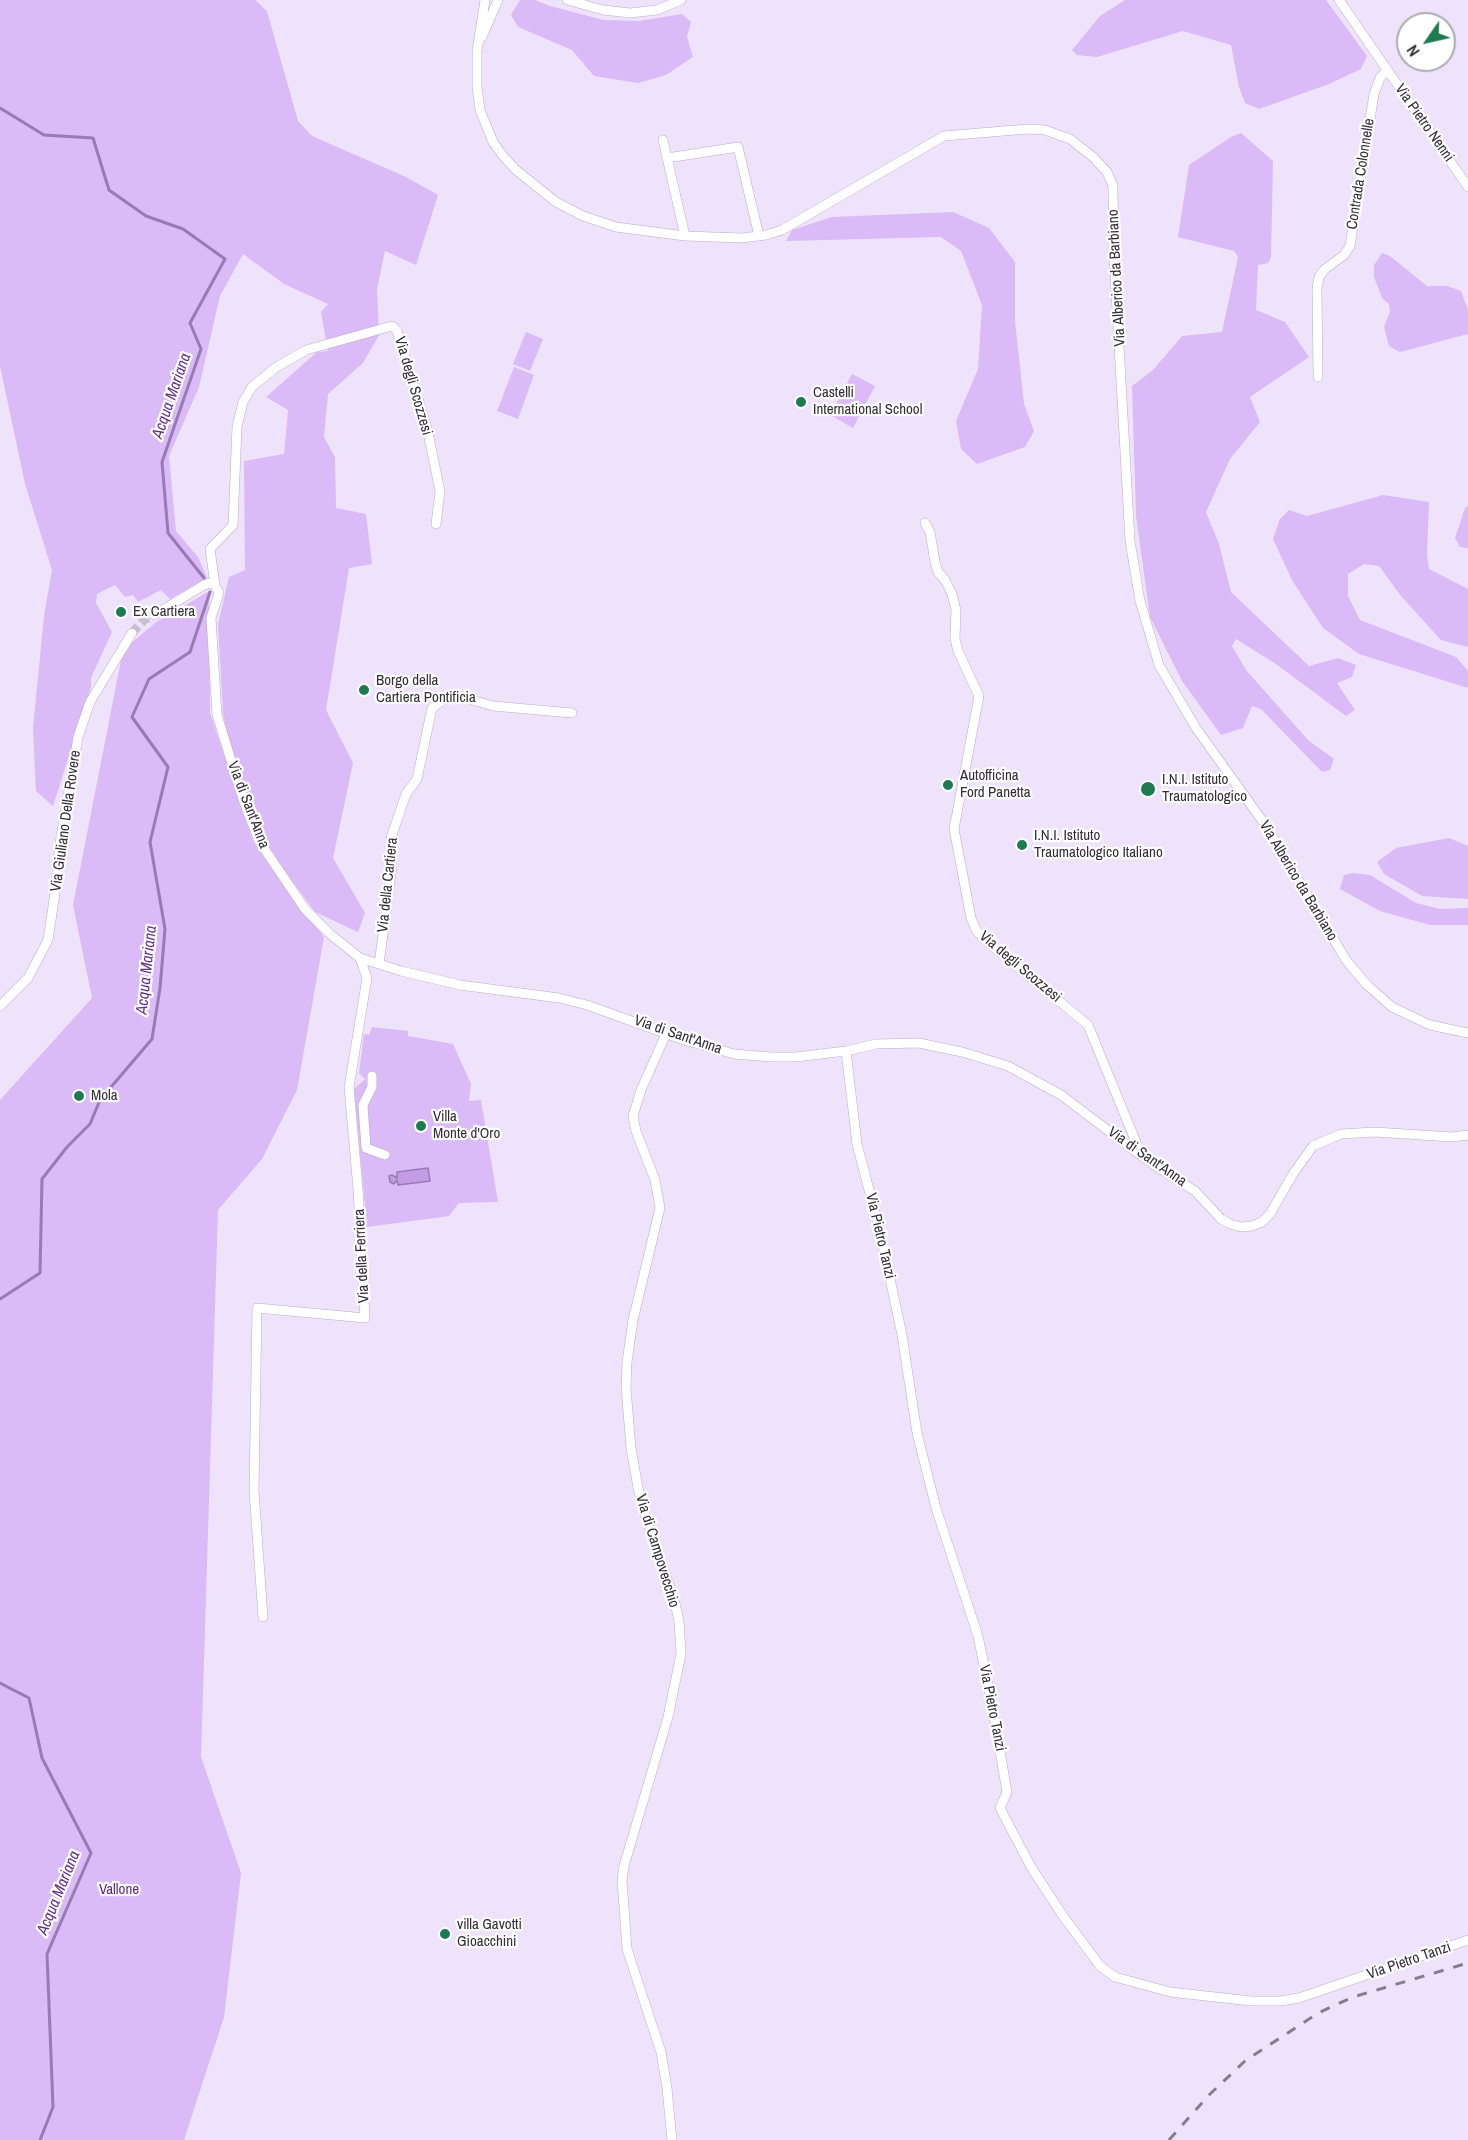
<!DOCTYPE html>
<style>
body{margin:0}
#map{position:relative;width:1468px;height:2140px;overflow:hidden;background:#efe3fb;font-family:"Archivo Narrow",sans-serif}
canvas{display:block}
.north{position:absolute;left:1396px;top:12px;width:60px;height:60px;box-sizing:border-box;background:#fff;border:2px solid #adabaf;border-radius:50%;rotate:236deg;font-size:16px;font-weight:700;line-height:24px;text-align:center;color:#332d38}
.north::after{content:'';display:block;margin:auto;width:21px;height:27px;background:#1e7b51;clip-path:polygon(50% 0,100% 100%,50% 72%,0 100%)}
</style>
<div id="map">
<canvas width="1468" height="2140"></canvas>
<div class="north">N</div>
</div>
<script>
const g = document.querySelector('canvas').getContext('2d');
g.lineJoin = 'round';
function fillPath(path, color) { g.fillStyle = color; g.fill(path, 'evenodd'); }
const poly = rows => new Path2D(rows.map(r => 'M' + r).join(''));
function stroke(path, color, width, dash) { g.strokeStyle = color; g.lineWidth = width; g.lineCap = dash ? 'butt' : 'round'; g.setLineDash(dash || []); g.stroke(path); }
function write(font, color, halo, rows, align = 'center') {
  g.font = font + ' "Archivo Narrow",sans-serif'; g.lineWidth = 4.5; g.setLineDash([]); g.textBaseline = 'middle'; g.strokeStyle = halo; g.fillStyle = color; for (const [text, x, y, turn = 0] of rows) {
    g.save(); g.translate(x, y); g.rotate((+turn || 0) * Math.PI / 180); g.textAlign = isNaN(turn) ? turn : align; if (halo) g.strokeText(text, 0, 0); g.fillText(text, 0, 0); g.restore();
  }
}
const green = poly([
 [0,0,255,0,267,11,298,121,312,136,406,177,438,195,416,265,385,251,377,289,379,335,363,363,328,394,324,437,335,457,336,508,366,514,372,564,349,568,326,710,353,763,333,858,365,913,358,932,315,912,262,840,236,769,223,714,218,624,229,577,245,570,244,461,284,454,288,410,266,397,317,352,328,351,321,312,328,304,284,284,243,254,220,296,199,387,169,456,176,531,198,557,207,578,170,599,161,590,138,602,133,595,125,597,115,585,97,594,96,603,112,632,91,678,91,687,53,806,36,791,33,728,44,616,52,570,25,484,0,366],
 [520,0,535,0,550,6,604,20,639,21,682,14,691,22,687,37,693,57,666,75,638,83,594,76,572,50,518,27,511,15],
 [1125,0,1326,0,1367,56,1361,69,1329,84,1259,109,1245,103,1239,87,1231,45,1183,31,1097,57,1077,55,1072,50,1100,16],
 [1241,133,1273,161,1271,257,1268,263,1258,265,1256,310,1285,322,1309,357,1250,397,1260,422,1230,459,1206,512,1219,544,1231,592,1309,666,1338,658,1356,665,1352,677,1337,683,1355,710,1346,716,1276,664,1236,639,1232,646,1246,670,1308,740,1334,759,1330,770,1322,772,1261,709,1252,706,1243,728,1221,735,1182,681,1150,617,1136,516,1132,386,1153,370,1182,336,1222,332,1238,257,1234,251,1178,237,1189,165,1231,137],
 [953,212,989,228,1015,262,1015,321,1024,404,1034,431,1025,447,977,464,961,449,956,421,978,369,982,305,961,251,941,237,786,241,792,230,832,217],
 [1382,253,1390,256,1427,286,1447,286,1461,291,1468,310,1468,334,1400,352,1389,346,1384,327,1390,312,1389,304,1382,298,1374,277,1374,265],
 [526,332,543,339,530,371,513,364],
 [514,367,534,375,518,419,497,411],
 [852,374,875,386,853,428,830,415],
 [1383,495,1429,502,1427,554,1429,569,1468,589,1468,645,1467,647,1441,640,1401,596,1379,566,1364,564,1348,574,1348,596,1360,620,1456,657,1468,671,1468,688,1359,654,1323,628,1292,580,1273,539,1280,519,1289,510,1307,516],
 [1468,506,1468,548,1460,547,1455,538,1465,508],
 [209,591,210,713,253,841,324,937,297,1090,262,1159,218,1210,201,1757,241,1873,224,2017,184,2140,0,2140,0,1100,92,998,73,905,123,650,155,623],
 [1449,838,1468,846,1468,899,1422,896,1384,874,1377,862,1396,848],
 [1353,873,1370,875,1416,903,1440,909,1468,908,1468,925,1430,925,1380,911,1340,889,1344,875],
 [372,1027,408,1031,408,1036,453,1044,471,1084,469,1101,481,1100,498,1202,459,1203,449,1216,367,1227,354,1089,365,1079,359,1073,364,1034,369,1035]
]);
const water = poly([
 [428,1168,430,1181,398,1185,397,1180,394,1184,390,1182,389,1176,392,1175,397,1178,397,1172,428,1168]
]);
const stream = poly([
 [0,108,44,135,93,138,109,190,146,216,183,229,225,259,190,323,201,349,162,462,168,533,204,578],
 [0,1299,40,1273,42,1179,67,1147,90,1124,100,1100,152,1039,160,988,165,929,150,842,168,767,132,717,149,679,190,652,210,592],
 [0,1683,29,1698,42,1758,91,1853,47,1954,53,2107,40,2140]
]);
const minorTunnel = poly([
 [132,633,144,620,154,615]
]);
const minor = poly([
 [485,0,477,51,477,87,480,110,493,142,503,156,516,170,556,202,583,216,616,227,685,236,742,238,766,235,782,230,944,136,1027,129,1045,130,1070,139,1093,157,1107,172,1113,186,1114,256,1130,541,1140,601,1159,665,1196,728,1266,826,1346,960,1366,984,1392,1007,1430,1025,1468,1033],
 [567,0,603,10,630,13,657,10,681,0],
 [1339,0,1468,187],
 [482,37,498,0],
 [663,140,685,236],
 [667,158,738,147,759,236],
 [1318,377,1317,288,1319,277,1325,269,1344,255,1350,246,1374,94,1380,78,1387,70],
 [925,523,930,532,935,562,938,572,945,580,952,594,956,610,955,639,958,651,979,696,954,829,971,918,976,930,985,940,1088,1025,1140,1152],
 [436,524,440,491,427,428,397,331,392,326,306,350,275,368,252,387,243,402,237,427,233,525,210,549,215,585,219,593,211,618,217,715,244,802,259,841,305,909,330,934,360,958,401,971,460,985,559,998,587,1005,684,1040,734,1054,771,1057,796,1057,846,1051,876,1044,919,1043,962,1052,1008,1066,1061,1095,1151,1163,1195,1191,1221,1219,1230,1224,1241,1227,1252,1226,1262,1222,1270,1214,1293,1174,1313,1146,1341,1134,1375,1132,1452,1137,1468,1135],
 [154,615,204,585,210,583,215,585],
 [379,964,392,867,391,838,406,794,417,779,432,708,452,694,493,706,572,713],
 [0,1006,28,978,48,940,55,893,60,843,78,737,90,702,132,633],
 [666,1034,641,1090,633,1116,636,1131,655,1180,660,1208,633,1320,627,1362,626,1388,631,1448,638,1488,645,1515,674,1599,679,1621,681,1654,668,1717,624,1866,622,1880,627,1949,661,2052,667,2088,672,2140],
 [846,1051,857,1144,880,1232,902,1335,917,1433,936,1508,978,1636,991,1699,1007,1792,1000,1808,1031,1867,1063,1916,1100,1966,1115,1977,1170,1992,1251,2001,1281,2001,1299,1998,1468,1940],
 [372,1076,372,1087,363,1105,366,1148,385,1155],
 [263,1617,254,1491,257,1308,365,1318,358,1189,349,1087,367,978,360,958]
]);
const rail = poly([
 [1169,2140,1209,2095,1245,2061,1318,2013,1353,1997,1468,1963]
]);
const markers = [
 [801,402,6,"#1e7b51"],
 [121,612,6,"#1e7b51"],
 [364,690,6,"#1e7b51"],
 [948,785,6,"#1e7b51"],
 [1148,789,8,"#1e7b51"],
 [1022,845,6,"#1e7b51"],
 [79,1096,6,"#1e7b51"],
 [421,1126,6,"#1e7b51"],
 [445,1934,6,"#1e7b51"]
];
const streetNames = [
 ["Via Pietro Nenni",1424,123,55],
 ["Contrada Colonnelle",1361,174,-81],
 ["Via Alberico da Barbiano",1117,278,-93],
 ["Via degli Scozzesi",413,386,74],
 ["Via di Sant'Anna",248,805,69],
 ["Via Giuliano Della Rovere",66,821,-82],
 ["Via Alberico da Barbiano",1298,881,59],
 ["Via della Cartiera",388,885,-84],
 ["Via degli Scozzesi",1020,967,40],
 ["Via di Sant'Anna",678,1035,19],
 ["Via di Sant'Anna",1147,1157,35],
 ["Via Pietro Tanzi",880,1236,77],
 ["Via della Ferriera",362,1256,-93],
 ["Via di Campovecchio",657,1551,73],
 ["Via Pietro Tanzi",992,1708,79],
 ["Via Pietro Tanzi",1409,1961,-19]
];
const poiNames = [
 ["Castelli",813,393],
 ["International School",813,410],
 ["Ex Cartiera",133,612],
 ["Borgo della",376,681],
 ["Cartiera Pontificia",376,698],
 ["Autofficina",960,776],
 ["Ford Panetta",960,793],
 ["I.N.I. Istituto",1162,780],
 ["Traumatologico",1162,797],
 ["I.N.I. Istituto",1034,836],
 ["Traumatologico Italiano",1034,853],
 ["Mola",91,1096],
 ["Villa",433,1117],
 ["Monte d'Oro",433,1134],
 ["villa Gavotti",457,1925],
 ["Gioacchini",457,1942]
];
const parkNames = [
 ["Vallone",119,1890]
];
const waterNames = [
 ["Acqua Mariana",172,396,-71],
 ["Acqua Mariana",147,970,-84],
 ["Acqua Mariana",59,1893,-68]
];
fillPath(green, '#dabaf7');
fillPath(water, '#c49ce6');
stroke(water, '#987bb2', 1.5);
stroke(stream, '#987bb2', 3);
stroke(minorTunnel, '#c9bfd4', 9, [9, 4.5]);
stroke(minor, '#bbacc8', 10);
stroke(minor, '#fff', 9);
stroke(rail, '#857c8d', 3, [10, 10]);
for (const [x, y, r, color] of markers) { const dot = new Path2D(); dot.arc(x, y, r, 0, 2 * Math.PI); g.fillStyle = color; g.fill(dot); stroke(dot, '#fff', 2); }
write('15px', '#332d38', '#fff', streetNames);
write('15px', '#332d38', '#fff', poiNames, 'left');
write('15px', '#5e2a81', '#fff', parkNames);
write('italic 16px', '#633087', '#fff', waterNames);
</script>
